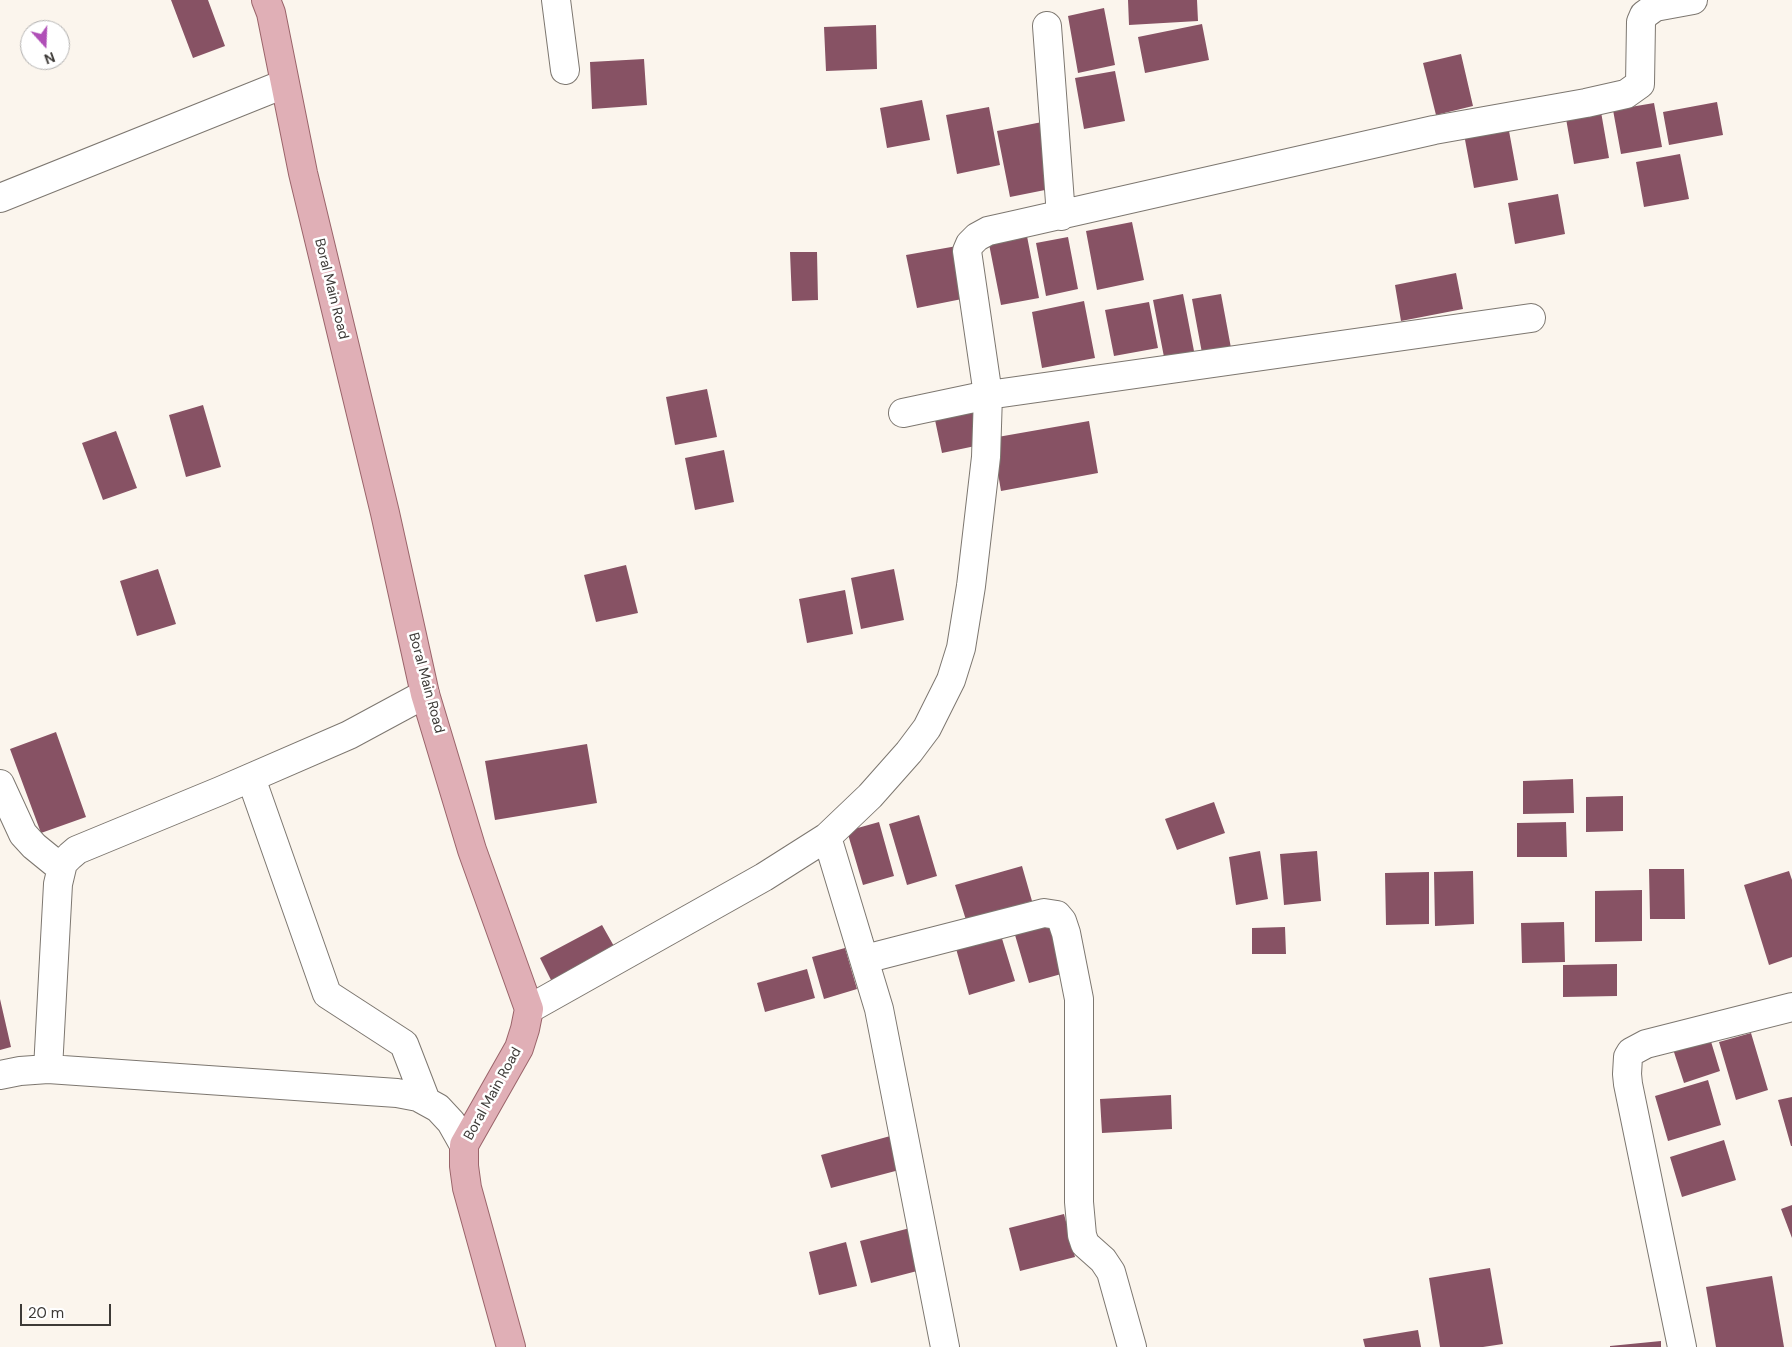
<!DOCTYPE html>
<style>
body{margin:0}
#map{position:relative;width:1792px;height:1347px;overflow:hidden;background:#fbf5ed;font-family:"DM Sans",sans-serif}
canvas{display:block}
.north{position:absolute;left:20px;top:20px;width:50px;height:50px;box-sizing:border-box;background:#fff;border:1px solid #b1b0af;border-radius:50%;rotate:160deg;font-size:14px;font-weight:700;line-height:20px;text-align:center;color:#3d3a37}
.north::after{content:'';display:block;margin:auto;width:18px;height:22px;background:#b04fb7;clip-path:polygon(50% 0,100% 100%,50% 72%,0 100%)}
.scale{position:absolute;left:20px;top:1304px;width:91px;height:22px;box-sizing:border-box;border:2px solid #3d3a37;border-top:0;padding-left:6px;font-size:15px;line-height:18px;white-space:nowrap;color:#3d3a37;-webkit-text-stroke:4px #fff;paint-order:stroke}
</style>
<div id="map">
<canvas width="1792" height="1347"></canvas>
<div class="north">N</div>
<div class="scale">20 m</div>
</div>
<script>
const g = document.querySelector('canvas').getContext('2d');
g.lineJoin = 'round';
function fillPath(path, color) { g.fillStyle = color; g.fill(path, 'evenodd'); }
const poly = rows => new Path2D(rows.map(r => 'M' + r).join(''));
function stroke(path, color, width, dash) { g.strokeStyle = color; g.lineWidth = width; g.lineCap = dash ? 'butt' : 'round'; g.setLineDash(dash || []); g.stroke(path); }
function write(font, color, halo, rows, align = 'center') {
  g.font = font + ' "DM Sans",sans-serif'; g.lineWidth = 5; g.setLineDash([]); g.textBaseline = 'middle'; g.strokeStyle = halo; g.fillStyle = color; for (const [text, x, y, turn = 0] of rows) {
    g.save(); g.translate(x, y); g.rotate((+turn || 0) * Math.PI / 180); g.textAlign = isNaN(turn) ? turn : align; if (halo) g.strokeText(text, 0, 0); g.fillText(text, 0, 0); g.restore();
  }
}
const building = poly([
 [171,0,208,0,225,46,193,58],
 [1128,0,1197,0,1198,21,1129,25],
 [1104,8,1115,65,1078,73,1068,16],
 [1202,24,1209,60,1145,73,1138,37],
 [876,25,877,69,826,71,824,27],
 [1461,54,1473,106,1436,115,1423,63],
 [644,59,647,105,592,109,590,62],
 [1115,71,1125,121,1084,129,1075,78],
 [922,100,930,140,887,148,880,108],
 [1717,102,1723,135,1669,145,1663,112],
 [1654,103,1662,147,1621,154,1613,110],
 [1600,106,1609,158,1574,164,1565,113],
 [989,107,1000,165,957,174,946,115],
 [1507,120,1518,180,1474,188,1463,129],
 [1042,122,1055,188,1010,197,997,131],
 [1680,154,1689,199,1644,207,1636,162],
 [1558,194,1565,234,1515,244,1508,203],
 [1132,222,1144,280,1097,290,1086,231],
 [1026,231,1039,298,1001,305,988,239],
 [1068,237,1078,289,1046,296,1036,243],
 [957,246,967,298,917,308,906,255],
 [790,252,817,252,818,300,792,301],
 [1456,273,1463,309,1401,321,1395,285],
 [1183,294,1194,351,1164,357,1153,300],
 [1221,294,1231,348,1202,353,1192,299],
 [1084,301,1095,358,1042,368,1032,312],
 [1149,302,1158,348,1114,356,1105,310],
 [707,389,717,437,675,445,666,397],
 [203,405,221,467,186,477,169,415],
 [973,412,980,445,942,453,935,420],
 [1089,421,1098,473,1001,491,992,438],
 [116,431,137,488,103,500,82,443],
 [724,450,734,502,695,510,685,458],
 [626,565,638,613,596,622,584,575],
 [158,569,176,624,137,636,120,581],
 [894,569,904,620,861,629,851,578],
 [845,590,853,634,807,643,799,599],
 [56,732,86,817,41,833,10,749],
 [587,744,597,803,495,820,485,761],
 [1573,779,1574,813,1523,814,1523,781],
 [1623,796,1623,831,1586,832,1586,797],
 [1214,802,1225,833,1177,850,1165,819],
 [919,815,937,876,907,885,889,824],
 [879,822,894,876,863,885,847,831],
 [1566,822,1567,857,1517,857,1517,823],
 [1260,851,1268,899,1236,905,1229,857],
 [1317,851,1321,901,1284,905,1280,854],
 [1022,866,1032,901,966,920,955,885],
 [1649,869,1684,869,1685,919,1650,919],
 [1473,871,1474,924,1435,926,1434,872],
 [1789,871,1792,880,1792,957,1769,965,1744,885],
 [1429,872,1429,924,1386,925,1385,873],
 [1642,890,1642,941,1595,942,1595,891],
 [1058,922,1072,971,1029,983,1015,935],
 [1564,922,1565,962,1522,963,1521,923],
 [602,925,615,948,552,982,540,958],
 [1285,927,1286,954,1252,954,1252,928],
 [1000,932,1015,981,969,995,955,945],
 [845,948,857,989,824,999,812,957],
 [1617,964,1617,996,1563,997,1563,965],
 [807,969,815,998,765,1012,757,983],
 [0,999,11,1047,0,1050],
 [1751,1033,1768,1090,1736,1100,1719,1042],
 [1709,1035,1720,1071,1684,1083,1672,1046],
 [1708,1080,1721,1125,1668,1141,1655,1096],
 [1171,1095,1172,1129,1102,1133,1100,1099],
 [1792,1097,1792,1146,1791,1146,1778,1100],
 [894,1135,903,1169,831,1188,821,1155],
 [1724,1140,1736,1180,1682,1197,1670,1157],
 [1792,1205,1792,1238,1781,1209],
 [1064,1214,1075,1257,1020,1271,1009,1228],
 [910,1228,921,1270,871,1283,860,1241],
 [846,1242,857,1286,819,1295,809,1252],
 [1490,1268,1503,1344,1483,1347,1440,1347,1429,1278],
 [1772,1276,1784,1347,1716,1347,1706,1287],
 [1418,1330,1421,1347,1365,1347,1363,1339],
 [1661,1341,1661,1347,1610,1347,1610,1346]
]);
const minor = poly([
 [556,0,565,70],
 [1047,26,1061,216],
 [0,198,284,84],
 [903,413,988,395,1531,318],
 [251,778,327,994,404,1044,426,1101],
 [0,784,23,834,34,846,61,868],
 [827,837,879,1009,945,1347],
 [865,959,1044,913,1057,915,1062,921,1066,933,1079,999,1079,1202,1082,1235,1085,1244,1103,1260,1111,1272,1132,1347],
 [529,1009,764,877,827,837,870,796,909,752,927,728,951,680,961,648,971,586,986,457,988,395,967,251,970,244,977,237,988,231,1015,225,1434,130,1586,103,1626,94,1640,84,1641,22,1644,15,1655,7,1693,0],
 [48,1069,58,884,63,863,70,856,77,850,220,791,349,735,425,694],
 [0,1075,20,1071,48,1069,397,1093,418,1097,438,1108,451,1122,464,1145],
 [1682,1347,1628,1084,1627,1074,1628,1057,1631,1052,1646,1044,1792,1007]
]);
const major = poly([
 [266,0,271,13,303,173,385,513,425,694,472,850,529,1009,525,1029,519,1048,464,1145,464,1166,467,1188,511,1347]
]);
const streetNames = [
 ["Boral Main Road",331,289,76],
 ["Boral Main Road",426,683,75],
 ["Boral Main Road",493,1094,-61]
];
fillPath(building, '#875264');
stroke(minor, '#7d7770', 30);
stroke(major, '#9a646a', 30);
stroke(minor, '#fff', 28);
stroke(major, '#e0afb6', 28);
write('14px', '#3d3a37', '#fff', streetNames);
</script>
